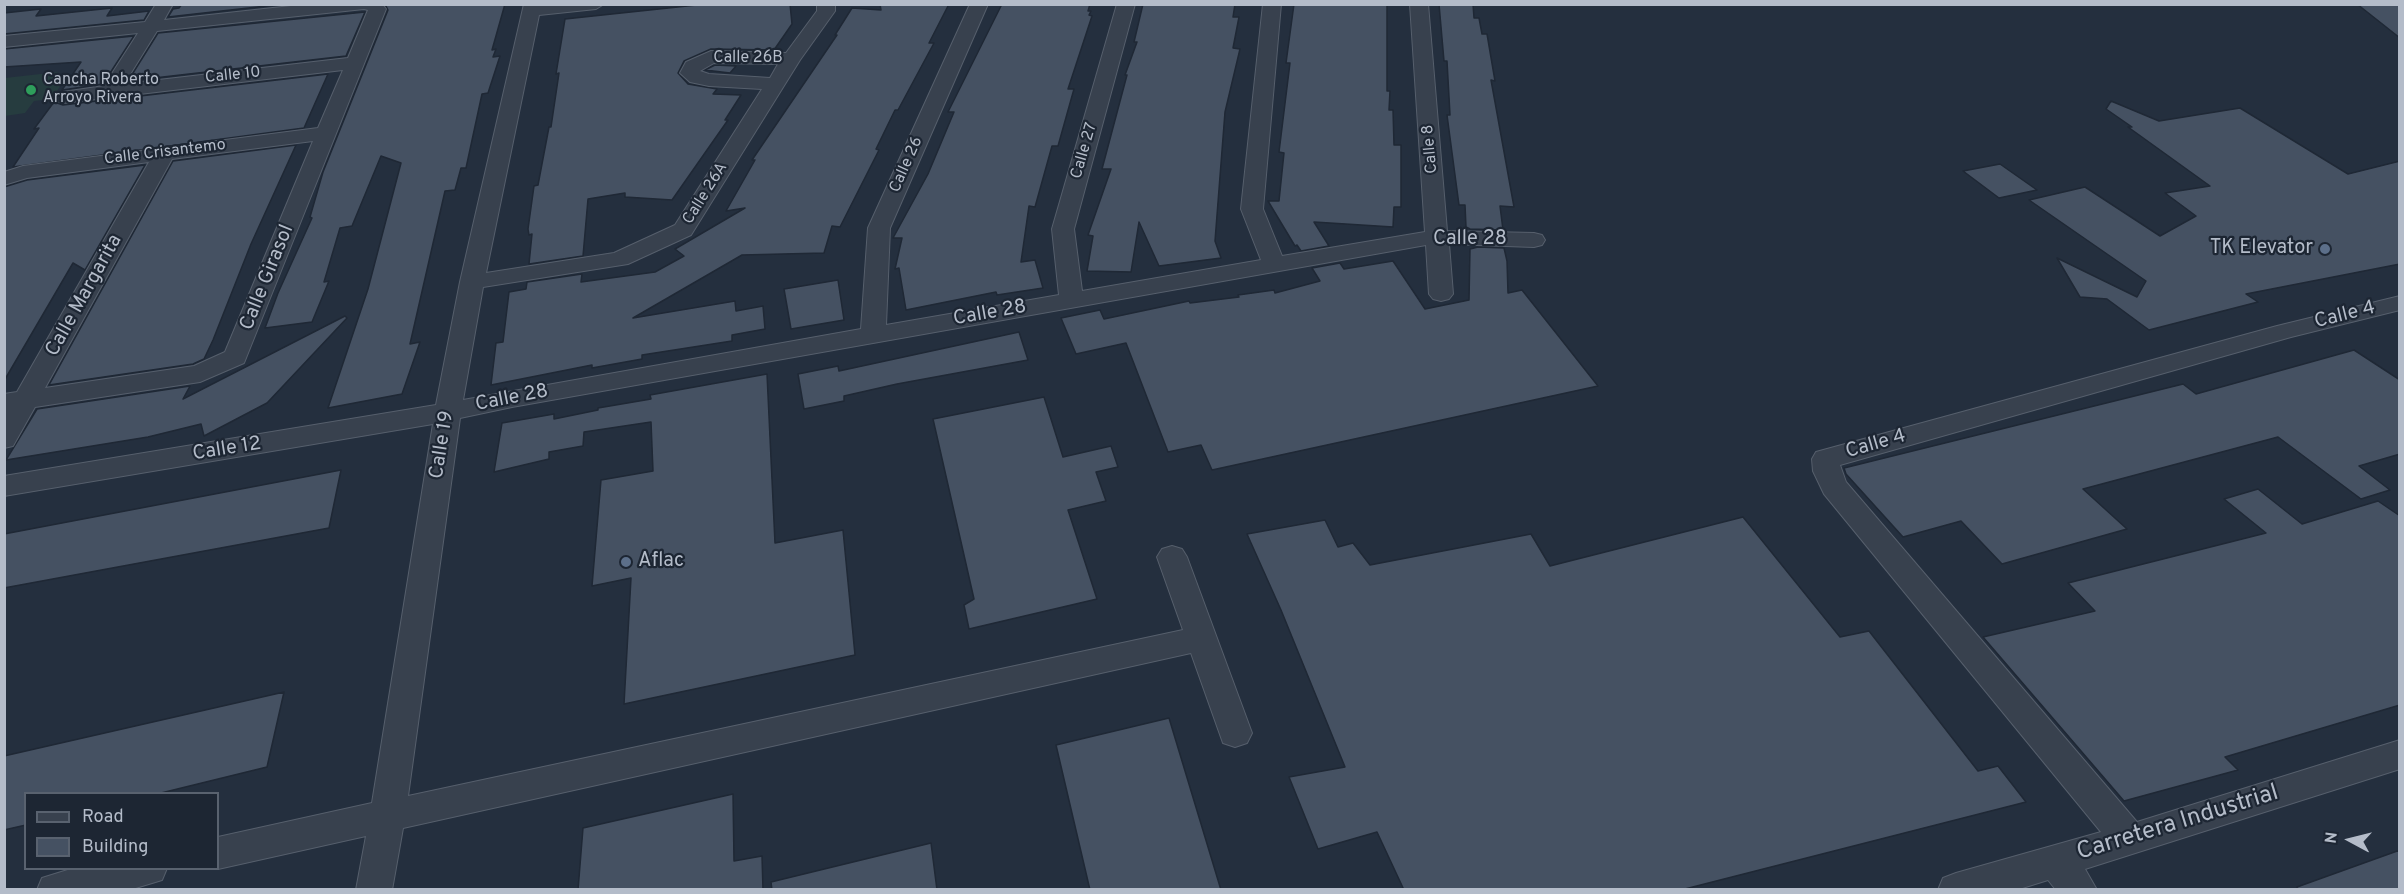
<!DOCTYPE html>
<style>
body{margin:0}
#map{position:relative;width:2404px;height:894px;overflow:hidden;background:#242f3e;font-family:Overpass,sans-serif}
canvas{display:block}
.frame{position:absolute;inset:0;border:6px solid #b4bcc9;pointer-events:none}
.legend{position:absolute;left:24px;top:792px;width:195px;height:78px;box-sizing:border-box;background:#1d2633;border:2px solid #59626f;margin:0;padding:8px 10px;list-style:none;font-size:18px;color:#b4bcc9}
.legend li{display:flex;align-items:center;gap:12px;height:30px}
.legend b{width:30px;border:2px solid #59626f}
.north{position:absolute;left:2320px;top:810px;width:60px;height:60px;-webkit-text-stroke:4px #1d2633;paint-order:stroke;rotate:277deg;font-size:16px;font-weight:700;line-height:24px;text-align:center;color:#b4bcc9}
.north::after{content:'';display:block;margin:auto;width:21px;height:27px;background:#b4bcc9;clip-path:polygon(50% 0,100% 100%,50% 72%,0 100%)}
</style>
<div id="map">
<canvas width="2404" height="894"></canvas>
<div class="frame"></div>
<ul class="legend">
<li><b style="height:8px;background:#38414e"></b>Road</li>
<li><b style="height:16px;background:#455162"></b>Building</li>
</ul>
<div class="north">N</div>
</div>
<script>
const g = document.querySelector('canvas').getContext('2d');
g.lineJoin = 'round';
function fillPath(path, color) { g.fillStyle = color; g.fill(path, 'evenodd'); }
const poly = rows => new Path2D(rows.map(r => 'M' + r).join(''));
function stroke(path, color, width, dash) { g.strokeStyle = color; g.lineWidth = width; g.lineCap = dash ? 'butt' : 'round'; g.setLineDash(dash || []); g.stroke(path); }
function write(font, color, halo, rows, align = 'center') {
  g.font = font + ' Overpass,sans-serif'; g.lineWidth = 4.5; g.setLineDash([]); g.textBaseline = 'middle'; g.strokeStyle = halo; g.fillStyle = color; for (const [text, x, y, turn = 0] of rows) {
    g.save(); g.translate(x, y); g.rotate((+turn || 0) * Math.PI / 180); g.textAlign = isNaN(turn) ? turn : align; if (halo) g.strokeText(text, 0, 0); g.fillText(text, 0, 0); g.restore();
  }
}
const green = poly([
 [58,72,51,82,64,81,51,99,34,101,25,113,5,116,5,78]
]);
const building = poly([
 [182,4,284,4,168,17,173,9,179,8,182,4],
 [385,4,505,4,492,50,496,49,493,57,500,56,488,93,482,94,466,168,461,168,455,190,445,191,410,344,420,342,402,394,328,408,368,289,401,163,381,156,352,226,340,228,324,282,329,281,312,322,265,328,278,293,312,218,310,217,323,172,388,10,385,4],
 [706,4,790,4,792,24,774,50,711,49,684,61,678,73,688,84,717,89,713,94,741,95,725,120,728,120,672,200,625,197,625,193,588,199,583,256,529,264,532,234,529,235,528,229,534,186,538,185,549,127,551,127,559,73,556,74,565,19,706,4],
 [880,4,949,4,929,43,934,43,898,110,895,110,876,149,879,150,840,227,832,226,824,253,742,255,633,318,735,301,736,311,763,306,765,329,732,335,732,341,642,355,642,359,592,368,592,365,491,385,496,343,503,342,509,292,526,289,527,282,582,274,581,282,655,272,684,256,675,249,745,208,726,211,755,160,752,160,837,35,835,35,852,8,881,10,880,4],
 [1002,4,1090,4,1088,11,1091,11,1089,15,1092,16,1068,89,1074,89,1058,146,1052,146,1035,207,1029,206,1021,262,1035,260,1043,288,997,295,996,292,906,310,899,268,895,269,902,238,893,238,928,174,954,112,948,112,1002,4],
 [1143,4,1235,4,1233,17,1239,17,1233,48,1240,49,1225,112,1215,241,1221,258,1159,266,1139,222,1131,272,1087,271,1093,236,1088,235,1111,169,1102,169,1127,75,1125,75,1137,42,1134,42,1143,4],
 [1294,4,1387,4,1387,91,1390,91,1389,110,1393,110,1394,145,1401,145,1401,207,1394,207,1393,227,1314,222,1329,246,1301,251,1297,245,1295,246,1268,201,1279,201,1284,153,1279,152,1290,63,1286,63,1294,4],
 [1439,4,1473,4,1474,18,1479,18,1482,34,1487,34,1495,81,1491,80,1514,207,1500,206,1503,230,1470,229,1466,227,1465,205,1459,205,1447,115,1450,115,1447,61,1444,61,1439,4],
 [2357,4,2400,4,2400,38,2357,4],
 [112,8,107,16,149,11,144,20,4,34,4,13,41,9,36,16,112,8],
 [365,12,346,56,128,81,158,33,365,12],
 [134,36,103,84,62,90,81,62,4,67,4,49,134,36],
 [715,65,736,66,730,73,705,70,715,65],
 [328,74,304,128,13,167,39,128,34,129,54,102,63,105,328,74],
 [2111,101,2159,121,2240,108,2348,174,2400,161,2400,264,2246,294,2258,302,2149,330,2107,299,2080,297,2057,258,2137,297,2146,281,2029,200,2085,187,2160,236,2196,216,2165,193,2210,186,2128,127,2132,127,2106,109,2111,101],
 [296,145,251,244,213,340,204,359,193,364,49,385,173,161,296,145],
 [2000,164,2037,190,1999,198,1963,171,2000,164],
 [145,165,85,270,73,263,4,381,4,187,27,180,145,165],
 [1478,247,1504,248,1507,261,1508,293,1522,290,1598,386,1212,470,1201,445,1168,452,1126,343,1076,354,1061,318,1100,310,1104,319,1189,301,1190,303,1239,297,1238,295,1274,290,1275,293,1320,281,1312,268,1340,263,1344,269,1393,261,1425,309,1469,300,1470,249,1478,247],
 [838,280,844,320,791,329,784,289,838,280],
 [345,316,347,318,267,403,204,436,201,424,148,437,6,460,37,409,190,386,183,399,345,316],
 [1019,332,1028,360,897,384,844,396,844,401,804,409,798,374,838,366,839,371,1019,332],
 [2354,350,2400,380,2400,454,2359,466,2390,490,2361,499,2278,437,2083,489,2127,529,2002,564,1961,521,1903,537,1846,474,1844,468,2183,384,2196,394,2354,350],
 [767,374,775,543,843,530,855,655,624,704,631,578,592,586,601,480,653,471,651,422,584,432,583,446,549,452,549,459,494,472,502,423,554,414,554,419,598,410,598,408,651,399,650,395,767,374],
 [1044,397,1063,457,1111,446,1118,467,1096,472,1106,501,1068,510,1097,599,969,629,964,605,974,599,933,419,1044,397],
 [341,470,329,528,4,588,4,534,341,470],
 [2258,489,2302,524,2378,501,2400,516,2400,705,2225,757,2238,770,2124,801,1983,637,2095,611,2068,583,2266,533,2224,499,2258,489],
 [1743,517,1840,637,1869,631,1978,771,1998,766,2026,802,1681,890,1404,890,1377,832,1318,849,1289,777,1345,767,1281,610,1247,534,1325,520,1338,547,1353,543,1370,565,1531,534,1550,566,1743,517],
 [284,692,267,767,157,794,26,794,26,825,4,830,4,756,284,692],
 [1169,718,1221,890,1090,890,1056,745,1169,718],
 [733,794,734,861,762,856,763,890,578,890,583,828,733,794],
 [931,843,937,890,772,890,771,882,931,843],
 [2400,850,2400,890,2298,890,2297,887,2400,850]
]);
const minor = poly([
 [156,4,173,4,164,20,309,4,382,4,386,9,244,363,200,382,35,407,13,446,4,448,6,411,4,412,4,394,17,392,149,162,27,178,4,185,4,172,23,166,318,128,343,70,63,103,56,101,53,97,56,93,104,86,138,33,4,47,4,36,145,22,156,4],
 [364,9,368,10,348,58,124,84,157,31,364,9],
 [313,141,225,352,194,366,45,388,172,159,313,141],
 [524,4,604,4,596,9,539,15,486,273,614,253,675,225,762,89,709,86,690,82,680,73,686,62,711,51,786,53,817,11,817,4,835,4,835,11,800,60,691,235,628,264,483,287,463,400,861,329,868,228,970,4,988,4,890,228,886,325,1059,295,1052,229,1117,4,1135,4,1074,229,1082,291,1261,260,1241,209,1263,4,1281,4,1263,209,1282,256,1425,232,1410,4,1428,4,1447,231,1534,233,1542,235,1545,240,1542,245,1534,247,1449,244,1453,294,1449,299,1441,301,1433,299,1429,294,1426,245,512,407,460,418,408,796,1183,630,1157,557,1162,549,1172,546,1182,549,1187,557,1252,733,1247,743,1235,747,1223,743,1191,653,403,828,392,890,356,890,366,836,218,869,216,868,218,837,372,803,433,424,4,496,4,476,436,405,460,282,524,4],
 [714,63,778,64,770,78,709,74,700,71,714,63],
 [2400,296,2400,310,2291,337,1840,465,1846,482,2137,822,2400,740,2400,769,2085,869,2097,890,2056,890,2048,880,2016,890,1938,890,1943,878,1956,873,2101,832,1824,494,1813,471,1812,459,1816,452,2277,326,2400,296],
 [74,868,167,868,162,880,129,890,37,890,42,878,74,868]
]);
const markers = [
 [31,90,6,"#2e9e5b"],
 [2325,249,6,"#5c6f8a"],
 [626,562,6,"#5c6f8a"]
];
const farStreetnames = [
 ["Calle 26B",748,59],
 ["Calle 10",233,76,-6],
 ["Calle 8",1431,149,-95],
 ["Calle 27",1085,151,-74],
 ["Calle Crisantemo",165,153,-7],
 ["Calle 26",907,165,-66],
 ["Calle 26A",706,194,-58]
];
const farPoinames = [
 ["Cancha Roberto",43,81],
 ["Arroyo Rivera",43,99]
];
const streetNames = [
 ["Calle 28",1470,240],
 ["Calle Girasol",268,278,-68],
 ["Calle Margarita",85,296,-61],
 ["Calle 28",990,314,-10],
 ["Calle 4",2345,316,-14],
 ["Calle 28",512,399,-11],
 ["Calle 19",443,445,-81],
 ["Calle 4",1876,445,-16],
 ["Calle 12",227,450,-9]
];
const poiNames = [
 ["TK Elevator",2313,249],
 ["Aflac",638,562,"left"]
];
const nearStreetnames = [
 ["Carretera Industrial",2178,824,-17]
];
fillPath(green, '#263c3f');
fillPath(building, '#455162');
stroke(building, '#1f2835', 1.5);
stroke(minor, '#565f6c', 2);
fillPath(minor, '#38414e');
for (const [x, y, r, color] of markers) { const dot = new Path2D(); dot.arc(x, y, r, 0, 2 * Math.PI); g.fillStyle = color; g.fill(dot); stroke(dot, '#1d2633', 2); }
write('16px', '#b4bcc9', '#1d2633', farStreetnames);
write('16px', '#b4bcc9', '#1d2633', farPoinames, 'left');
write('20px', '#b4bcc9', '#1d2633', streetNames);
write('20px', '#b4bcc9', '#1d2633', poiNames, 'right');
write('24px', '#b4bcc9', '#1d2633', nearStreetnames);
</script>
